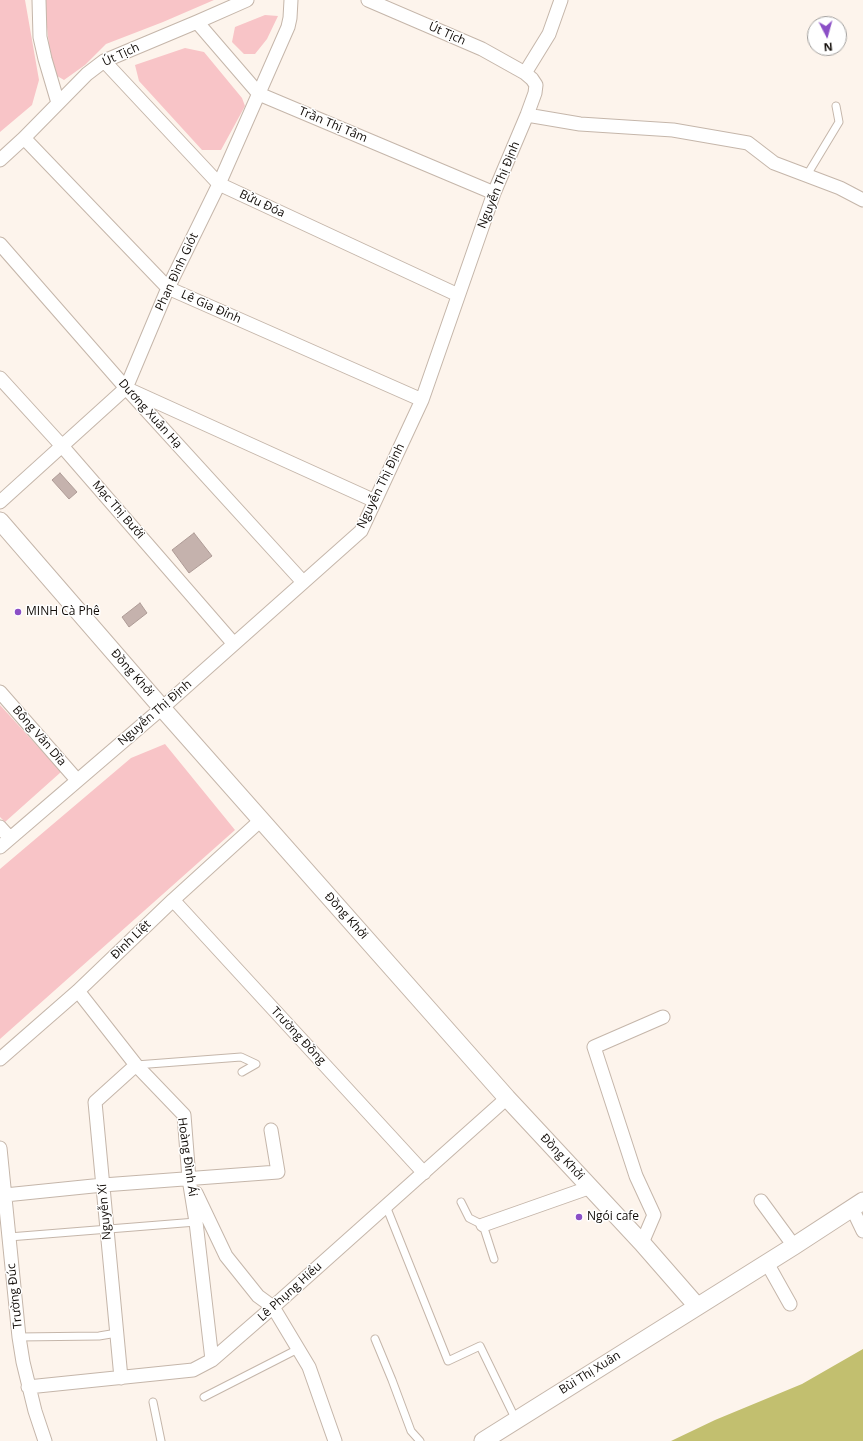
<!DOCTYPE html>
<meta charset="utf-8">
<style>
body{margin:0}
#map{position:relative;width:863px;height:1441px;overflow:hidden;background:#fdf4ec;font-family:"Open Sans",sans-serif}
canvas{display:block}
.north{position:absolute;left:807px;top:16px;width:40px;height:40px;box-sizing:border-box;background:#fff;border:1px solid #a09e9c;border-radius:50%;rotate:174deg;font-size:11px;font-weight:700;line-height:16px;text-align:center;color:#110c08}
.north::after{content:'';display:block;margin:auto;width:14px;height:18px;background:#8b4fc6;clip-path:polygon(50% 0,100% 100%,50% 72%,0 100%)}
</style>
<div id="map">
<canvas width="863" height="1441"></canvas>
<div class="north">N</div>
</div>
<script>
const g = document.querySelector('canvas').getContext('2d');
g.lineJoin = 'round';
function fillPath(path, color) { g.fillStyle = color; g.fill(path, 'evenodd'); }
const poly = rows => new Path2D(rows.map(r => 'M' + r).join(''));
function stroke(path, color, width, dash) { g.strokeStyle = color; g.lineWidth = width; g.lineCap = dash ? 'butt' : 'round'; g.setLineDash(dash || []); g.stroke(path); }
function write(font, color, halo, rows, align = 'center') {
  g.font = font + ' "Open Sans",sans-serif'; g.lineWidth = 3; g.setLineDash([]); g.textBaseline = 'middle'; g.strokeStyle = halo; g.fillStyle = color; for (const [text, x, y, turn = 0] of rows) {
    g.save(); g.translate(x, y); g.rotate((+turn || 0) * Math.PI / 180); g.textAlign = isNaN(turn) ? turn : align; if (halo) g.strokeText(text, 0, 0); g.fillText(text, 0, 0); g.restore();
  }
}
const green = poly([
 [0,0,25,0,39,80,32,105,0,132],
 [44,0,214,0,163,22,106,44,85,65,64,80,52,73],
 [265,15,278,16,267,39,255,54,244,54,232,42,235,27],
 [185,48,204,52,242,98,245,106,221,150,202,150,139,81,135,65],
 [0,705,61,772,5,822,0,817],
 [165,744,235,830,0,1039,0,869,131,758]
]);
const water = poly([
 [863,1349,863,1441,671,1441,715,1420,802,1384]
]);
const building = poly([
 [60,473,77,492,69,499,52,480,60,473],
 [194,533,212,556,189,573,172,550,194,533],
 [140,603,147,613,129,627,122,617,140,603]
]);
const service = poly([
 [807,175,839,122,836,106],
 [136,1065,241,1057,256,1064,242,1072],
 [461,1202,469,1218,483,1225,494,1259],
 [386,1206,448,1361,480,1346,516,1420],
 [9,1237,196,1222],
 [19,1337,99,1336,117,1333],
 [375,1339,392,1380,411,1431,420,1441],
 [204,1397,298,1349],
 [153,1402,161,1441]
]);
const minor = poly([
 [39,0,40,37,45,59,58,103],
 [197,22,259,94,494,193],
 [104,61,219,184,458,295],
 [525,73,549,34,561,0],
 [527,115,580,124,673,130,748,143,774,163,840,188,863,200],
 [24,138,168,288,422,400],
 [0,160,24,138,87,74,104,61,197,22,247,0],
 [0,244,126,388,303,582],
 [0,378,62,446,234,644],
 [130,390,375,501],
 [0,502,126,388,168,288,219,184,288,27,290,18,291,0],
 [0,692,77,780],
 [0,827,10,838],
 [0,847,162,708,361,531,422,400,494,193,527,115,535,93,536,85,532,79,525,73,482,49,368,0],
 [173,900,424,1173],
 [78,991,136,1065,184,1115,189,1179,196,1222,212,1360],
 [0,1059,78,991,173,900,261,820],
 [0,1148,19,1337,23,1362,35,1411,45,1441],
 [196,1193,226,1256,258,1296,273,1307,309,1367,335,1441],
 [5,1195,103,1185,278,1172,271,1130],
 [761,1201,794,1246],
 [852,1208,863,1231],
 [483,1225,591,1187],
 [642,1243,654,1215,636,1176,594,1047,663,1017],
 [767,1263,790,1304],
 [121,1378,95,1102,136,1065],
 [28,1387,193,1370,212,1360,273,1307,507,1098]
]);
const tertiary = poly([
 [0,521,162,708,507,1098,642,1243,697,1306],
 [483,1441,794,1246,863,1201]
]);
const markers = [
 [18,612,4,"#8b4fc6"],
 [579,1217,4,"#8b4fc6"]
];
const streetNames = [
 ["Út Tịch",447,34,24],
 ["Út Tịch",121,55,-25],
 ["Trần Thị Tâm",333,125,23],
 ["Nguyễn Thị Định",499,185,-68],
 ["Bửu Đóa",262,204,25],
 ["Phan Đình Giót",177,272,-65],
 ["Lê Gia Đỉnh",211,307,24],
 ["Dương Xuân Hạ",150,414,48],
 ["Nguyễn Thị Định",381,486,-64],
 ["Mạc Thị Bưởi",118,510,49],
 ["Đồng Khởi",132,673,49],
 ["Nguyễn Thị Định",155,713,-41],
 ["Bông Văn Dĩa",39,736,49],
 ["Đồng Khởi",346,916,48],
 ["Đinh Liệt",131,940,-44],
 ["Trường Đồng",298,1036,47],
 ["Hoàng Đình Ái",187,1157,82],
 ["Đồng Khởi",562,1157,47],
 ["Nguyễn Xí",105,1212,-95],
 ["Lê Phụng Hiểu",290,1292,-42],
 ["Trường Đúc",15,1296,-96],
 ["Bùi Thị Xuân",590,1373,-32]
];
const poiNames = [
 ["MINH Cà Phê",26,612],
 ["Ngói cafe",587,1217]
];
fillPath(green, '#f8c4c7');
fillPath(water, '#c2bf6f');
fillPath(building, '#c5b2ad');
stroke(building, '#ae9b96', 1);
stroke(service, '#c5b6aa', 9);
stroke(minor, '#c5b6aa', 15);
stroke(tertiary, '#c5b6aa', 19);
stroke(service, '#fff', 7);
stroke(minor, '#fff', 13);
stroke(tertiary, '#fff', 17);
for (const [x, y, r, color] of markers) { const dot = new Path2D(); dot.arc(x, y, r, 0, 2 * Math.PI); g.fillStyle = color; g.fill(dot); stroke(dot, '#fff', 1.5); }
write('12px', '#110c08', '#fff', streetNames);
write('12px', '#110c08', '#fff', poiNames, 'left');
</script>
